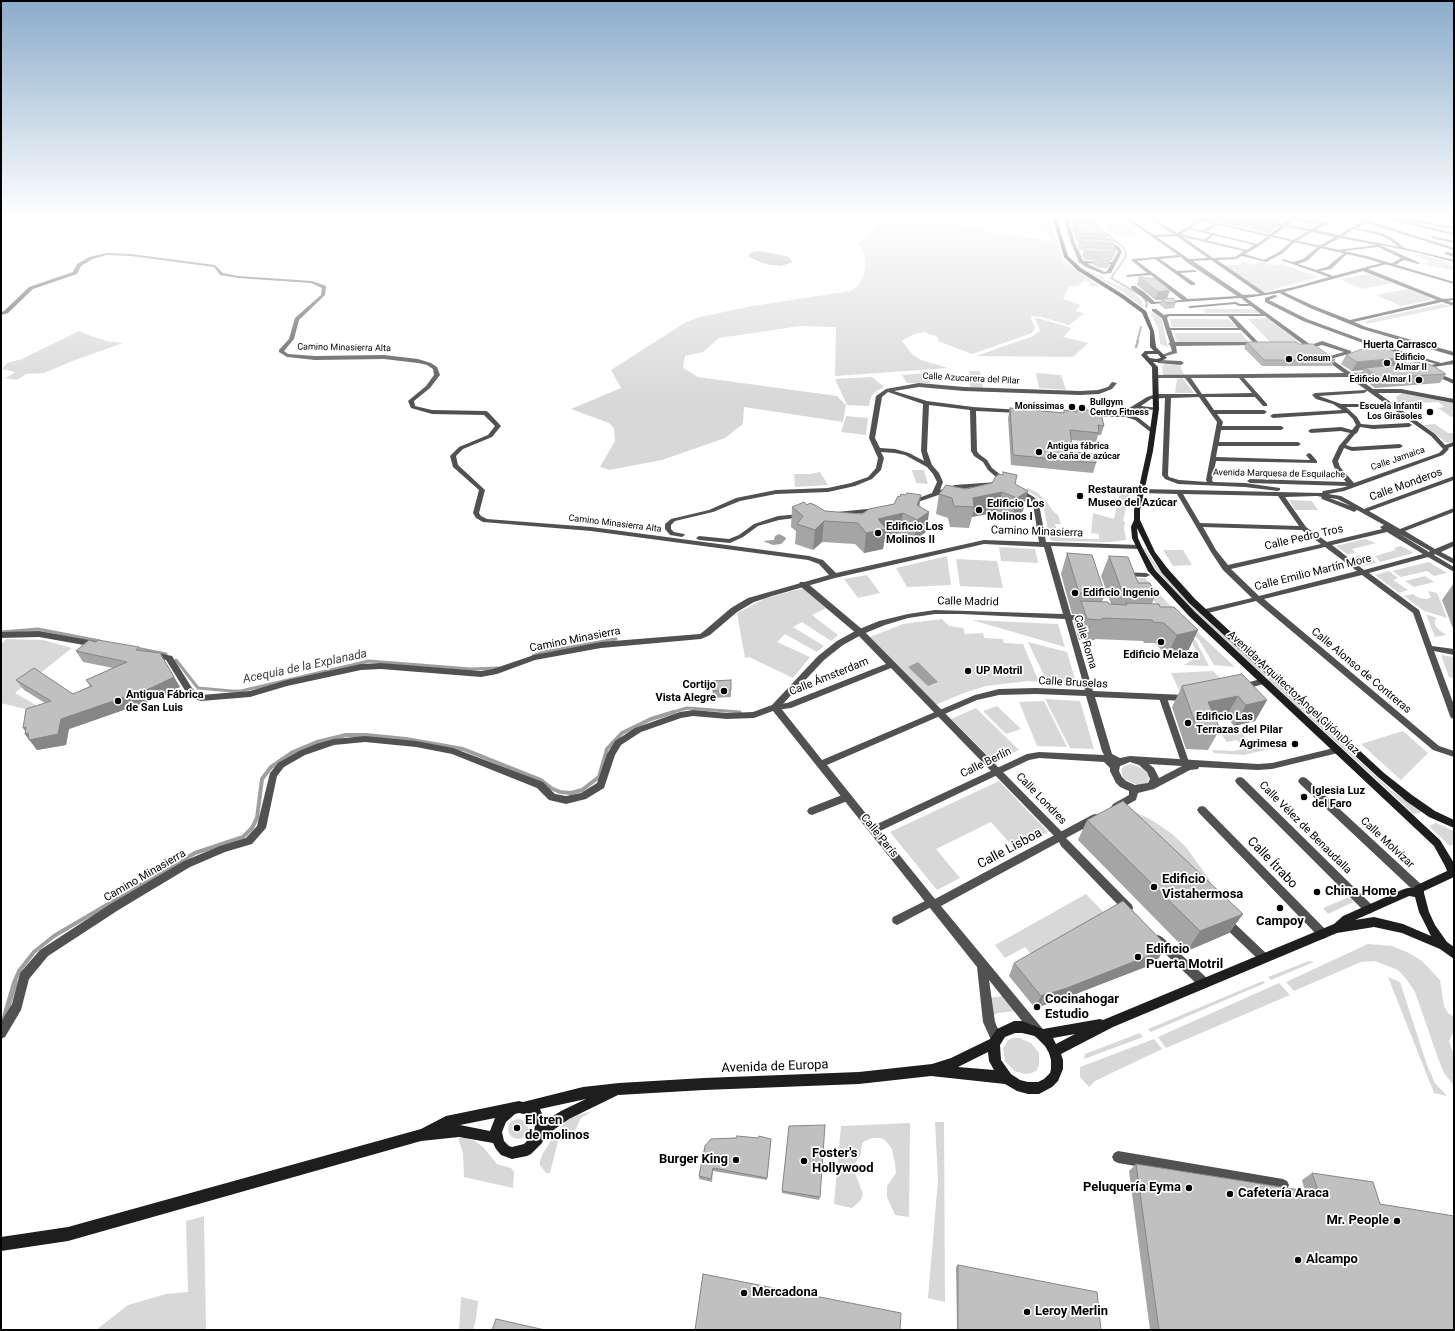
<!DOCTYPE html>
<meta charset="utf-8">
<style>
body{margin:0}
#map{position:relative;width:1455px;height:1331px;overflow:hidden;background:#fff;font-family:Roboto,sans-serif}
canvas{display:block}
.frame{position:absolute;inset:0;border:2px solid #000;pointer-events:none}
</style>
<div id="map">
<canvas width="1455" height="1331"></canvas>
<div class="frame"></div>
</div>
<script>
const g = document.querySelector('canvas').getContext('2d');
g.lineJoin = 'round';
function fillPath(path, color) { g.fillStyle = color; g.fill(path, 'evenodd'); }
const poly = rows => new Path2D(rows.map(r => 'M' + r).join(''));
function stroke(path, color, width, dash) { g.strokeStyle = color; g.lineWidth = width; g.lineCap = dash ? 'butt' : 'round'; g.setLineDash(dash || []); g.stroke(path); }
function write(font, color, halo, rows, align = 'center') {
  g.font = font + ' Roboto,sans-serif'; g.lineWidth = 3.5; g.setLineDash([]); g.textBaseline = 'middle'; g.strokeStyle = halo; g.fillStyle = color; for (const [text, x, y, turn = 0] of rows) {
    g.save(); g.translate(x, y); g.rotate((+turn || 0) * Math.PI / 180); g.textAlign = isNaN(turn) ? turn : align; if (halo) g.strokeText(text, 0, 0); g.fillText(text, 0, 0); g.restore();
  }
}
const green = poly([
 [1026,216,1048,216,1064,261,1100,287,1088,286,1091,282,1083,281,1078,286,1069,286,1063,299,1081,305,1075,311,1084,313,1069,325,1041,317,1032,316,1031,318,1035,328,1032,333,972,354,938,341,938,337,924,332,914,334,902,341,912,354,921,360,948,368,835,376,836,327,800,326,719,338,703,352,685,356,683,368,698,377,837,396,846,405,843,422,744,407,743,424,725,438,662,460,609,470,600,467,615,441,614,428,609,423,571,409,621,388,611,370,686,322,700,317,752,306,850,291,857,287,864,274,865,266,865,257,861,247,858,244,870,235,880,222,905,219,950,223,1010,235,1050,241,1049,236],
 [1115,219,1126,221,1149,237,1125,222,1106,223,1107,224,1125,224,1140,237,1117,237,1104,224,1105,221],
 [1421,254,1454,264,1436,261,1454,266,1454,271,1421,264,1430,262,1415,255],
 [1242,261,1254,265,1261,261,1273,265,1282,264,1318,277,1264,292,1223,265,1240,265],
 [1085,270,1105,277,1103,279,1130,290,1142,301,1144,308,1123,292],
 [1369,274,1392,283,1362,289,1340,279],
 [1407,289,1429,297,1431,300,1401,306,1376,295],
 [1442,304,1452,306,1366,324,1366,322,1368,320],
 [1202,309,1255,309,1261,313,1206,313],
 [1154,313,1161,317,1168,347,1160,344,1158,328,1151,314],
 [1037,318,1069,327,1071,329,1063,337,1088,343,1073,357,976,356,1033,336,1040,331,1036,321,1035,319],
 [1267,318,1299,342,1270,342,1248,319],
 [1170,319,1228,319,1236,327,1172,327],
 [79,331,91,336,104,340,105,341,123,343,75,360,44,373,26,374,17,380,5,378,13,374,15,372,2,369,7,363,22,359],
 [1174,333,1241,333,1249,342,1177,342],
 [1165,364,1180,365,1184,375,1163,375,1162,366],
 [969,371,980,371,983,388,970,387],
 [928,373,930,383,907,383,902,375],
 [1036,373,1061,375,1066,390,1039,388],
 [872,377,884,387,875,392,871,397,869,406,847,405,835,379],
 [1183,378,1183,379,1194,393,1175,393,1177,379],
 [1402,393,1454,402,1454,417,1451,417,1438,408,1445,407,1438,402,1401,404,1398,402,1396,397],
 [846,416,868,418,866,435,841,432],
 [1435,424,1448,433,1454,433,1454,442,1447,443,1424,425],
 [912,470,924,470,928,484,916,483],
 [820,472,828,485,795,487,794,474,810,474],
 [1121,487,1130,489,1123,521,1125,522,1124,528,1126,540,1110,542,1053,541,1050,539,1049,535,1059,536,1060,538,1099,539,1099,534,1091,533,1093,513,1114,519],
 [1028,488,1038,493,1046,501,1053,511,1058,515,1061,524,1055,524,1057,530,1048,530,1043,504,1039,498,1026,490],
 [1289,500,1312,501,1318,510,1295,510],
 [1365,539,1376,543,1352,549,1356,553,1347,554,1336,546],
 [1401,546,1414,553,1380,562,1375,556,1396,550,1394,548],
 [999,547,1035,549,1038,563,1001,561],
 [1143,548,1145,549,1159,569,1192,606,1392,791,1422,812,1414,814,1189,607,1156,570],
 [1163,550,1183,550,1192,565,1173,566],
 [1359,555,1364,558,1372,557,1376,563,1363,566,1351,557],
 [947,556,951,585,907,587,896,568],
 [956,559,997,561,1003,588,960,586],
 [1429,562,1447,573,1434,576,1427,571,1401,577,1392,571],
 [1389,571,1398,578,1393,580,1408,590,1399,593,1375,575],
 [867,575,880,593,858,598,844,579],
 [1425,576,1434,582,1414,587,1405,581],
 [1133,578,1145,578,1174,610,1160,607,1148,595],
 [804,588,826,608,812,615,838,635,831,641,802,622,793,627,824,646,817,652,785,634,777,642,810,657,793,678,749,657,745,658,737,613,766,598],
 [1428,591,1437,593,1447,618,1424,611,1404,596,1413,594,1419,598,1427,599,1431,597],
 [1426,614,1437,618,1435,620,1435,625,1438,629,1446,635,1435,637],
 [942,619,949,626,963,628,965,634,983,633,984,638,1003,639,1004,643,1023,644,1039,682,1028,681,986,686,964,693,935,705,870,637,903,624],
 [972,620,1058,624,1065,647,1020,634],
 [1192,627,1235,667,1214,665,1199,640,1188,630],
 [1190,635,1196,641,1209,666,1184,665,1192,660,1196,653],
 [6,639,43,640,72,648,15,693,36,705,29,710,1,703,1,645],
 [1028,642,1067,652,1077,686,1048,684],
 [1441,655,1454,657,1454,678,1449,677],
 [1213,671,1223,681,1179,690,1171,673],
 [1045,699,1080,701,1094,749,1070,748],
 [1044,701,1067,747,1037,746,1019,702],
 [997,706,1021,729,1006,734,983,711],
 [976,708,1019,750,994,762,951,719],
 [1239,730,1254,747,1269,744,1273,748,1244,755,1214,753,1212,750,1233,751,1244,749,1237,740,1227,742,1221,734],
 [1403,731,1428,753,1401,780,1361,744],
 [1130,764,1144,769,1149,776,1148,782,1146,784,1138,785,1126,780,1123,777,1121,770,1123,767],
 [999,781,1048,832,1015,849,991,822,936,849,960,878,937,890,890,832],
 [1135,812,1150,819,1171,833,1186,847,1209,879,1224,913,1124,818],
 [1436,823,1454,831,1454,844,1450,846,1429,826],
 [1086,894,1109,918,1016,972,1011,966,1031,954,1025,947,1005,958,995,945],
 [1347,898,1352,899,1353,902,1328,914,1323,908],
 [1368,944,1392,946,1409,953,1422,961,1440,980,1444,1006,1448,1013,1454,1017,1454,1031,1449,1041,1454,1056,1454,1086,1444,1073,1438,1058,1415,992,1407,980,1398,970,1375,961,1361,962,1294,991,1286,982],
 [1309,961,1314,962,1271,980,1268,977],
 [1388,977,1400,982,1427,1065,1435,1083,1447,1096,1434,1093],
 [1263,981,1265,983,1151,1032,1148,1029],
 [1279,983,1290,995,1166,1048,1158,1037],
 [1003,996,1015,1011,998,1013,992,1016,990,998],
 [1140,1033,1143,1037,1084,1059,1085,1054],
 [1013,1038,1019,1038,1031,1043,1039,1053,1039,1065,1037,1070,1032,1073,1026,1074,1014,1071,1005,1061,1003,1049,1008,1040],
 [1154,1039,1162,1049,1095,1081,1089,1087,1080,1077,1080,1067],
 [592,1111,581,1118,573,1135,560,1133,550,1173,546,1173,540,1165,540,1161,542,1155,555,1134,567,1120,578,1115],
 '508 1129a10 10 0 1 1 20 0a10 10 0 1 1-20 0Z',
 [935,1122,944,1122,945,1302,928,1298,938,1180],
 [910,1123,909,1217,895,1215,887,1197,887,1186,896,1173,895,1164,892,1149,885,1140,880,1138,872,1138,863,1142,861,1148,861,1154,854,1165,855,1173,863,1194,861,1200,852,1208,834,1204,841,1126],
 [458,1138,465,1138,475,1141,483,1147,497,1164,511,1168,514,1172,513,1188,464,1177,463,1153],
 [204,1216,206,1330,96,1330,128,1305,166,1294,188,1292,186,1221],
 [461,1297,478,1301,476,1319,473,1330,459,1330]
]);
const water = poly([
 [758,251,787,256,793,262,781,266,771,265,757,261,748,256,751,252],
 [779,534,785,537,786,539,781,544,773,545,763,541,774,540,775,536],
 [918,662,938,682,928,686,908,667]
]);
const streamFar4 = poly([
 [1087,216,1099,227],
 [1105,233,1123,247,1126,253,1125,258,1111,278,1142,296,1147,303,1146,307],
 [1137,342,1141,327]
]);
const streamFar3 = poly([
 [1136,347,1138,341]
]);
const streamFar2 = poly([
 [1,632,38,629,100,641],
 [136,648,166,654],
 [533,656,543,652,616,639],
 [176,660,198,688,232,691,241,691,369,661,471,669,499,668],
 [670,713,687,708,740,712]
]);
const streamFar1 = poly([
 [14,983,19,971,34,952,54,936,195,853,243,837,252,828,257,818,262,779,271,767,293,752,317,742,346,735,366,735,406,739,463,749,541,780,551,788,560,792,571,793,582,790,599,777,607,749,622,733,651,719,674,712]
]);
const stream = poly([
 [1,1024,5,1016,15,982]
]);
const pedestrian = poly([
 [1089,216,1093,216,1099,219,1127,217,1129,218,1098,221,1089,216],
 [1215,223,1218,224,1204,233,1202,233,1202,231,1215,223],
 [1213,233,1216,234,1205,242,1203,242,1203,240,1213,233],
 [1447,252,1454,254,1454,257,1445,254,1445,252,1447,252],
 [1081,261,1114,262,1116,263,1114,264,1079,263,1079,262,1081,261],
 [1131,286,1135,286,1144,292,1155,302,1155,304,1151,304,1131,288,1131,286],
 [1236,302,1240,304,1252,304,1254,305,1252,306,1239,306,1235,304,1190,308,1188,307,1190,306,1236,302],
 [1121,572,1146,573,1150,575,1146,577,1124,576,1121,576,1120,574,1121,572],
 [800,582,806,582,863,630,1064,834,1066,837,1064,840,1061,841,1058,840,891,668,791,708,775,710,772,709,771,707,772,705,787,703,886,664,857,634,800,586,799,584,800,582],
 [1163,695,1166,696,1167,698,1189,762,1188,764,1185,765,1182,764,1181,762,1159,698,1160,696,1163,695],
 [847,793,850,794,852,797,850,800,812,815,809,814,807,811,809,808,847,793],
 [931,898,935,899,936,902,935,905,901,923,897,925,893,923,892,920,893,917,931,898],
 [1225,916,1229,918,1268,955,1269,958,1268,961,1264,963,1260,961,1221,924,1220,921,1221,918,1225,916],
 [1118,1151,1283,1179,1287,1181,1289,1185,1287,1189,1283,1191,1118,1163,1114,1161,1112,1157,1114,1153,1118,1151]
]);
const minor = poly([
 [1063,216,1067,216,1075,243,1083,260,1090,265,1105,272,1107,271,1118,252,1117,250,1106,241,1106,239,1108,239,1120,248,1122,252,1111,273,1103,274,1086,267,1079,262,1071,243,1063,216],
 [1079,216,1083,216,1095,227,1095,229,1093,229,1079,216],
 [1122,216,1126,216,1154,235,1173,234,1147,216,1151,216,1177,233,1205,216,1209,216,1191,228,1257,244,1281,226,1266,223,1267,221,1283,224,1291,217,1298,216,1296,218,1323,223,1332,218,1324,217,1323,216,1367,219,1373,216,1377,216,1369,221,1454,248,1454,250,1366,223,1357,228,1381,233,1392,238,1404,248,1454,260,1454,262,1420,253,1380,245,1420,263,1418,264,1404,260,1393,266,1391,266,1391,264,1401,258,1378,247,1336,252,1335,251,1337,250,1377,245,1340,238,1321,248,1307,261,1298,264,1316,270,1327,267,1345,252,1347,252,1347,254,1331,269,1320,271,1333,276,1385,262,1387,263,1387,264,1368,269,1443,299,1454,298,1454,300,1448,301,1454,303,1454,306,1442,302,1354,322,1366,327,1454,352,1454,356,1362,329,1310,308,1279,293,1246,298,1311,345,1322,341,1351,351,1351,353,1331,359,1351,373,1374,372,1374,374,1372,375,1355,376,1373,389,1401,389,1454,399,1454,403,1401,393,1378,393,1435,434,1445,445,1454,442,1454,446,1448,448,1449,449,1443,455,1344,491,1328,494,1341,496,1364,509,1454,476,1454,480,1369,511,1400,529,1454,508,1454,512,1405,531,1435,549,1454,541,1454,546,1441,552,1454,559,1454,564,1435,554,1434,555,1454,567,1454,572,1428,557,1369,573,1419,610,1432,646,1454,649,1454,655,1434,651,1454,705,1454,719,1451,718,1450,716,1413,613,1362,575,1264,599,1439,746,1454,751,1454,757,1433,750,1256,601,1204,614,1201,614,1200,612,1201,610,1252,598,1223,570,1211,552,1177,494,1141,493,1138,491,1141,489,1322,493,1323,491,1341,488,1348,486,1250,483,1247,481,1250,479,1346,482,1334,467,1332,461,1339,446,1350,433,1341,431,1311,433,1308,431,1311,429,1341,427,1352,430,1356,425,1353,419,1347,413,1273,418,1270,416,1273,414,1342,410,1333,404,1316,399,1312,395,1315,393,1366,390,1367,391,1364,393,1319,396,1341,404,1367,404,1367,406,1365,407,1346,407,1357,417,1361,424,1373,425,1409,423,1412,425,1409,427,1373,429,1360,427,1357,433,1355,434,1346,445,1352,447,1400,444,1403,446,1400,448,1352,451,1344,448,1338,461,1340,467,1354,483,1439,453,1443,449,1431,436,1348,377,1244,378,1267,404,1267,406,1263,406,1255,397,1205,397,1214,410,1264,410,1267,412,1264,414,1217,414,1223,422,1222,426,1281,426,1284,428,1281,430,1221,430,1219,442,1298,442,1301,444,1298,446,1218,446,1216,457,1310,460,1306,455,1309,453,1311,454,1317,461,1317,463,1216,461,1212,480,1213,482,1245,483,1280,488,1280,490,1278,491,1245,487,1178,484,1165,479,1162,475,1165,398,1151,399,1141,406,1158,408,1158,410,1135,409,1123,413,1129,414,1139,418,1155,431,1155,433,1153,434,1135,420,1126,417,1091,417,1088,415,1089,414,1115,413,1116,412,1131,407,1147,397,1156,394,1197,394,1185,378,1153,378,1152,377,1155,375,1344,373,1323,358,1344,352,1322,345,1314,347,1317,350,1312,351,1265,316,1233,316,1259,343,1259,345,1176,346,1177,353,1162,357,1162,355,1172,351,1170,345,1168,344,1170,343,1162,318,1152,311,1152,309,1156,309,1164,315,1168,314,1261,314,1241,298,1151,304,1151,302,1153,302,1182,300,1151,275,1126,277,1126,276,1128,275,1147,273,1131,260,1133,259,1178,255,1122,216],
 [1337,218,1363,221,1339,235,1316,230,1337,218],
 [1294,220,1320,224,1311,229,1287,225,1294,220],
 [1285,227,1308,231,1293,240,1279,252,1264,260,1245,254,1259,246,1285,227],
 [1189,229,1254,245,1247,250,1181,234,1189,229],
 [1354,229,1379,235,1390,240,1399,247,1343,236,1354,229],
 [1312,232,1335,237,1319,246,1303,259,1293,262,1283,259,1281,260,1329,277,1294,287,1265,293,1217,260,1236,259,1242,256,1266,262,1283,253,1295,242,1312,232],
 [1176,236,1208,258,1189,259,1157,237,1176,236],
 [1183,237,1244,251,1235,257,1213,258,1183,237],
 [1181,257,1185,261,1237,296,1188,299,1137,261,1155,259,1191,285,1195,285,1195,283,1180,273,1194,272,1196,272,1196,270,1177,271,1160,259,1181,257],
 [1211,260,1260,294,1243,295,1193,261,1211,260],
 [1363,271,1437,300,1350,320,1314,306,1284,292,1363,271],
 [1169,316,1228,316,1238,328,1170,328,1167,318,1169,316],
 [1171,330,1241,330,1253,342,1175,342,1171,330],
 [1191,378,1239,378,1252,393,1202,394,1191,378],
 [1199,397,1217,422,1206,480,1207,482,1179,480,1169,477,1168,475,1171,398,1199,397],
 [1183,494,1278,496,1299,526,1200,523,1183,494],
 [1317,496,1322,497,1321,498,1322,499,1352,511,1354,512,1357,510,1384,525,1380,527,1382,529,1327,542,1306,527,1285,497,1317,496],
 [1329,498,1337,499,1351,506,1329,498],
 [1203,527,1302,530,1321,544,1228,565,1216,550,1203,527],
 [1387,532,1423,554,1364,570,1332,545,1387,532],
 [1398,533,1430,551,1429,552,1398,533],
 [1325,547,1357,571,1259,596,1231,569,1325,547],
 [1383,216,1454,233,1454,235,1383,218,1383,216],
 [1423,216,1429,216,1409,221,1407,220,1423,216],
 [1447,217,1454,220,1454,222,1446,219,1447,217],
 [1433,236,1454,241,1454,243,1432,238,1433,236],
 [107,253,131,254,215,265,223,273,238,276,312,281,326,286,325,295,299,320,294,339,284,351,288,354,315,356,384,355,418,359,431,363,437,367,440,375,430,388,414,401,415,406,432,410,486,411,488,412,501,426,492,437,463,449,456,456,458,465,485,490,479,513,481,516,487,519,591,527,809,556,823,560,836,573,984,540,1039,542,1033,504,1030,499,1015,490,1018,488,1020,489,1034,497,1039,504,1046,542,1139,545,1142,547,1139,549,1051,546,1071,615,1086,616,1090,618,1086,620,1072,620,1093,691,1185,695,1188,696,1189,698,1188,700,1185,701,1095,697,1112,754,1120,758,1130,756,1258,764,1272,763,1338,747,1341,748,1342,750,1341,752,1338,753,1272,769,1258,770,1199,767,1198,769,1190,770,1154,789,1138,793,1136,800,1116,811,1113,810,1111,807,1113,804,1129,795,1129,791,1120,787,1116,783,1110,771,1110,768,1104,762,1039,758,1029,760,880,831,935,899,1092,815,1095,814,1098,815,1100,818,1098,821,1066,838,1132,905,1133,908,1132,911,1128,913,1124,911,1061,846,1059,842,941,906,1042,1028,1044,1032,1042,1036,1038,1038,1034,1036,989,980,995,1022,1002,1038,1000,1042,996,1044,992,1042,983,1022,977,967,773,711,754,718,727,719,693,716,681,718,641,732,621,745,615,755,604,788,586,799,566,804,549,800,537,788,452,754,416,747,365,742,334,745,305,755,284,767,277,776,266,828,252,844,225,852,190,867,120,909,48,956,29,979,21,1010,5,1037,1,1039,1,1022,12,1004,20,973,40,950,112,903,184,861,220,846,246,838,257,826,270,773,278,763,299,751,316,744,334,739,365,736,416,741,453,748,543,782,555,794,566,796,581,793,597,783,607,754,615,741,635,728,680,712,693,710,727,713,753,712,772,705,818,656,837,641,857,630,879,621,908,614,935,610,1063,614,1044,547,984,544,835,578,772,596,754,602,737,612,710,635,701,639,601,648,535,660,497,674,481,677,381,669,361,670,287,686,250,697,201,701,192,698,186,692,166,660,151,657,150,655,151,653,154,652,172,656,192,688,198,694,201,695,250,691,287,680,361,664,381,663,481,671,493,669,534,655,601,642,700,634,704,631,731,608,748,598,829,575,819,564,808,560,591,531,483,522,476,518,473,513,479,490,453,467,450,456,459,447,488,435,495,426,484,415,432,414,411,408,408,401,426,386,434,375,433,369,427,365,418,363,384,359,315,360,287,357,279,352,279,350,289,339,295,318,321,295,322,288,311,283,238,278,220,275,214,267,131,256,107,255,93,259,81,266,77,274,33,289,8,313,1,315,1,312,4,311,29,287,73,272,77,264,89,257,107,253],
 [935,614,961,614,1065,619,1085,690,1036,688,999,689,975,695,822,760,780,707,824,660,843,645,863,634,885,625,908,618,935,614],
 [1036,694,1086,696,1102,751,1104,755,1039,752,1027,754,875,825,827,765,977,700,999,695,1036,694],
 [1130,762,1139,765,1147,772,1150,779,1148,783,1135,785,1126,781,1122,777,1119,771,1120,766,1130,762],
 [1149,764,1182,766,1159,778,1154,768,1149,764],
 [1274,295,1278,296,1269,300,1307,319,1364,340,1441,363,1454,360,1454,364,1420,369,1420,367,1436,364,1360,342,1303,321,1265,302,1265,298,1274,295],
 [1160,360,1181,361,1184,363,1181,365,1158,363,1157,362,1160,360],
 [1431,372,1435,372,1454,380,1454,384,1431,374,1431,372],
 [1112,382,1117,383,1112,389,1099,394,1080,395,964,391,919,387,894,391,927,401,973,407,1021,410,1021,412,1019,413,976,411,977,451,979,454,987,460,992,468,1001,475,1004,484,1003,485,956,489,912,504,908,504,908,502,932,493,937,482,933,474,927,467,905,455,895,453,881,452,884,458,881,470,872,479,855,486,828,492,776,494,740,501,713,512,675,521,671,525,671,529,674,532,684,534,685,535,682,537,670,535,665,529,665,524,671,519,709,510,736,498,776,490,828,488,851,483,868,477,876,468,878,458,869,438,876,396,886,389,919,383,964,387,1080,391,1098,390,1108,387,1112,382],
 [888,392,923,404,921,451,924,461,909,453,895,449,880,448,875,438,882,397,888,392],
 [929,405,970,410,971,451,974,456,983,462,988,470,996,477,997,482,955,485,940,490,943,482,939,473,932,465,927,451,929,405],
 [877,508,880,510,879,511,837,516,834,514,837,512,877,508],
 [801,514,804,516,803,517,779,520,758,526,743,537,730,543,699,540,696,538,699,536,729,539,739,535,754,524,778,516,801,514],
 [39,631,95,641,99,644,95,647,39,637,1,638,1,632,39,631],
 [1264,678,1268,681,1267,683,1242,690,1238,687,1239,685,1264,678],
 [1240,777,1243,778,1373,906,1374,909,1373,912,1369,914,1365,912,1237,784,1235,781,1237,778,1240,777],
 [1303,777,1306,778,1423,886,1424,889,1423,892,1419,893,1415,892,1300,784,1298,781,1300,778,1303,777],
 [1202,806,1205,807,1327,931,1328,934,1327,937,1323,939,1319,937,1199,813,1197,810,1199,807,1202,806],
 [1158,935,1162,937,1208,979,1209,983,1208,987,1204,988,1200,987,1154,943,1153,940,1154,937,1158,935]
]);
const tertiary = poly([
 [1179,216,1185,216,1367,256,1454,282,1454,284,1364,258,1179,216],
 [1377,216,1394,216,1454,227,1454,229,1390,217,1384,218,1377,216]
]);
const secondary = poly([
 [1052,216,1056,216,1068,256,1081,268,1124,295,1146,311,1154,331,1156,347,1167,358,1159,362,1153,362,1158,367,1159,409,1153,451,1140,510,1140,520,1155,552,1168,569,1195,599,1384,773,1412,795,1435,811,1454,820,1454,828,1429,817,1406,801,1378,777,1189,603,1162,573,1149,552,1137,528,1138,538,1142,547,1155,570,1195,612,1440,840,1454,863,1454,877,1424,891,1424,893,1429,912,1435,925,1447,942,1454,947,1454,959,1440,949,1402,933,1374,927,1337,933,1113,1027,1061,1054,1063,1060,1063,1069,1058,1081,1052,1087,1039,1094,1028,1094,1017,1091,1005,1084,931,1076,859,1084,704,1090,618,1095,569,1119,545,1136,542,1143,531,1154,527,1156,512,1159,501,1155,496,1149,493,1143,459,1137,421,1141,68,1241,1,1251,1,1237,68,1227,421,1129,446,1116,519,1101,523,1102,583,1087,619,1083,704,1078,859,1072,932,1064,951,1058,990,1039,997,1029,1014,1021,1022,1021,1043,1029,1100,1019,1103,1020,1334,924,1343,916,1404,889,1408,888,1414,888,1415,886,1447,871,1445,866,1434,846,1189,616,1148,571,1132,538,1131,527,1134,520,1134,510,1147,451,1153,409,1152,367,1141,355,1145,351,1154,351,1150,347,1150,331,1142,313,1120,297,1077,270,1064,257,1052,216],
 [1148,354,1158,354,1161,358,1156,359,1150,358,1147,355,1148,354],
 [1409,896,1415,897,1419,912,1431,936,1403,924,1374,917,1355,920,1409,896],
 [1015,1033,1022,1033,1035,1036,1045,1046,1049,1053,1051,1060,1051,1069,1050,1073,1044,1079,1038,1082,1028,1082,1020,1080,1011,1074,1001,1060,1000,1045,1005,1037,1015,1033],
 [1075,1034,1056,1044,1053,1038,1075,1034],
 [988,1052,989,1061,994,1070,958,1067,988,1052],
 [586,1099,561,1111,545,1121,540,1109,586,1099],
 [519,1113,528,1115,532,1117,535,1125,534,1132,533,1135,524,1144,512,1147,509,1146,504,1141,502,1132,506,1122,515,1114,519,1113],
 [495,1118,490,1131,460,1125,495,1118]
]);
const wall = poly([
 [1096,216,1107,216,1103,217],
 [1188,216,1203,216,1199,218],
 [1208,216,1273,216,1276,227,1269,233,1207,219],
 [1074,220,1108,235,1107,240,1115,244,1114,249,1117,249,1114,257,1113,257,1112,260,1110,260,1109,265,1107,268,1100,268,1093,265,1095,260,1085,260,1082,255,1084,250,1080,250,1078,246,1079,241,1076,241,1072,228],
 [1139,277,1167,299,1176,302,1174,308,1165,309,1160,305,1161,300,1155,300,1137,285],
 [1247,342,1299,344,1335,360,1332,366,1262,366,1244,348],
 [1346,355,1408,357,1404,364,1446,374,1440,383,1375,388,1360,377,1363,370,1352,371,1341,364],
 [1010,408,1063,413,1064,410,1076,412,1077,409,1098,414,1104,426,1101,435,1098,435,1096,442,1071,440,1073,452,1096,463,1093,473,1011,465,1008,418],
 [1003,475,1015,484,1023,511,1012,518,997,512,972,517,969,528,950,527,948,518,936,514,939,494,992,483,997,476],
 [905,495,921,495,919,506,929,512,926,532,914,540,899,533,885,537,883,549,864,553,855,544,822,542,813,550,795,544,796,531,791,527,792,507,807,505,825,511,862,514,894,504,900,497],
 [1067,553,1105,594,1102,602,1109,604,1111,604,1101,576,1109,556,1138,583,1155,595,1152,604,1160,607,1198,630,1188,651,1167,656,1155,643,1144,643,1143,641,1095,639,1095,640,1079,640,1074,622,1077,614,1072,614,1061,574],
 [1454,583,1454,631,1442,600],
 [96,642,139,647,140,650,180,687,158,698,69,729,66,745,37,750,25,734,45,703,24,690,16,680,73,694,90,686,86,680,113,668,83,662,76,651],
 [731,680,731,697,713,698,712,681],
 [1182,686,1267,700,1255,721,1234,726,1226,717,1215,719,1220,729,1208,750,1186,749,1172,707],
 [1087,820,1243,914,1229,933,1187,951,1078,840],
 [1158,959,1155,961,1153,964,1060,1000,1041,1006,1040,1005,1035,1008,1009,976,1014,963],
 [789,1126,820,1197,819,1200,782,1193],
 [771,1139,767,1180,713,1171,712,1182,699,1179,699,1176,705,1146],
 [1136,1164,1305,1191,1302,1180,1312,1173,1380,1204,1454,1330,1150,1330,1129,1171],
 [958,1265,1101,1330,957,1330,956,1267]
]);
const shadedWall = poly([
 [1280,217,1276,227,1269,233,1272,223],
 [1111,257,1109,265,1107,268,1110,260],
 [1170,290,1167,299,1155,300,1158,292],
 [1408,357,1404,366,1365,368,1363,370,1352,371,1357,362],
 [1028,491,1023,511,1012,518,1017,498],
 [1002,492,997,512,972,517,974,507,973,498],
 [921,495,918,515,917,505],
 [929,512,926,532,914,540,917,520],
 [903,513,899,533,885,537,883,549,864,553,866,533,878,519],
 [824,521,822,542,813,550,815,530],
 [1198,630,1188,651,1167,656,1177,635],
 [160,653,180,687,158,698,69,729,66,745,37,750,25,734,27,733,23,728,61,719],
 [1238,696,1226,717,1197,723,1208,702],
 [1267,700,1255,721,1234,726,1246,705],
 [1243,914,1229,933,1187,951,1200,931],
 [1167,946,1158,959,1155,961,1153,964,1060,1000,1041,1006,1048,994,1160,950],
 [1047,993,1040,1005,1035,1008,1041,996]
]);
const building = poly([
 [1236,216,1273,216,1280,217,1272,223,1236,216],
 [1074,220,1091,221,1108,235,1078,233,1074,220],
 [1080,238,1114,240,1115,244,1082,242,1080,238],
 [1084,247,1117,249,1112,249,1114,252,1087,252,1084,247],
 [1096,257,1111,257,1110,260,1102,260,1096,257],
 [1139,277,1156,279,1170,290,1158,292,1139,277],
 [1173,298,1176,302,1167,303,1162,299,1173,298],
 [1247,342,1296,342,1299,344,1313,344,1335,360,1264,360,1247,342],
 [1378,345,1408,357,1357,362,1346,355,1362,349,1378,345],
 [1424,362,1435,367,1446,374,1380,378,1365,368,1424,362],
 [1010,408,1064,413,1064,410,1077,412,1077,409,1097,411,1098,414,1101,414,1104,426,1098,425,1099,433,1070,430,1073,452,1095,454,1096,463,1013,455,1010,408],
 [1003,472,1017,475,1015,484,1028,491,1017,498,1002,492,973,498,974,507,954,506,952,498,939,494,946,485,966,489,992,483,996,476,997,476,998,474,1003,475,1003,472],
 [907,493,921,495,917,505,929,512,917,520,903,513,878,519,886,529,866,533,858,523,824,521,815,530,797,524,803,516,792,507,804,502,807,505,810,503,815,505,825,511,862,514,869,509,894,504,898,496,900,497,901,494,905,495,907,493],
 [1067,553,1092,555,1105,594,1079,593,1067,553],
 [1109,556,1128,557,1138,583,1150,583,1155,595,1123,594,1109,556],
 [1081,601,1108,602,1109,604,1127,605,1126,603,1159,604,1160,607,1174,607,1198,630,1177,635,1164,623,1153,622,1152,620,1102,618,1102,620,1087,619,1081,601],
 [89,640,96,642,98,640,139,647,136,650,160,653,174,677,151,688,61,719,58,734,29,740,28,733,25,734,26,727,23,728,26,709,51,701,16,680,34,668,73,694,92,686,86,680,127,662,76,651,89,640],
 [1242,674,1267,700,1246,705,1238,696,1208,702,1220,729,1197,728,1182,686,1242,674],
 [731,680,731,690,713,691,712,681,731,680],
 [1123,801,1243,914,1200,931,1087,820,1123,801],
 [1123,901,1167,946,1160,950,1161,951,1067,988,1048,994,1047,993,1041,996,1014,963,1123,901],
 [825,1125,820,1197,782,1191,789,1126,825,1125],
 [737,1136,758,1138,759,1136,771,1139,767,1178,713,1168,711,1179,699,1176,705,1146,711,1139,736,1138,737,1136],
 [1136,1164,1319,1193,1312,1173,1373,1182,1380,1204,1454,1216,1454,1330,1159,1330,1136,1164],
 [958,1265,1097,1292,1101,1330,958,1330,958,1265],
 [703,1274,901,1313,900,1330,695,1330,703,1274],
 [496,1319,545,1330,492,1330,496,1319]
]);
const markers = [
 [1289,359,4,"#000"],
 [1387,363,4,"#000"],
 [1419,380,4,"#000"],
 [1072,407,4,"#000"],
 [1082,408,4,"#000"],
 [1430,412,4,"#000"],
 [1039,452,4,"#000"],
 [1080,496,4,"#000"],
 [979,510,4,"#000"],
 [878,533,4,"#000"],
 [1075,593,4,"#000"],
 [1161,642,4,"#000"],
 [968,671,4,"#000"],
 [724,691,4,"#000"],
 [118,701,4,"#000"],
 [1188,723,4,"#000"],
 [1295,744,4,"#000"],
 [1304,797,4,"#000"],
 [1154,887,4,"#000"],
 [1317,892,4,"#000"],
 [1280,908,4,"#000"],
 [1138,957,4,"#000"],
 [1037,1007,4,"#000"],
 [517,1128,4,"#000"],
 [736,1160,4,"#000"],
 [804,1161,4,"#000"],
 [1189,1188,4,"#000"],
 [1230,1194,4,"#000"],
 [1397,1221,4,"#000"],
 [1298,1260,4,"#000"],
 [744,1293,4,"#000"],
 [1027,1312,4,"#000"]
];
const farStreetnames = [
 ["Camino Minasierra Alta",344,348,1],
 ["Calle Azucarera del Pilar",971,379,3],
 ["Calle Jamaica",1398,459,-19],
 ["Avenida Marquesa de Esquilache",1279,474,1],
 ["Camino Minasierra Alta",615,524,7]
];
const farPoinames = [
 ["Edificio",1395,358],
 ["Almar II",1395,368],
 ["Consum",1297,359],
 ["Edificio Almar I",1411,380,"right"],
 ["Bullgym",1090,403],
 ["Centro Fitness",1090,413],
 ["Monissimas",1064,407,"right"],
 ["Escuela Infantil",1422,407,"right"],
 ["Los Girasoles",1422,417,"right"],
 ["Antigua fábrica",1047,447],
 ["de caña de azúcar",1047,457]
];
const farNeighbourhoodnames = [
 ["Huerta Carrasco",1400,345]
];
const streetNames = [
 ["Calle Monderos",1406,485,-20],
 ["Camino Minasierra",1037,532,2],
 ["Calle Pedro Tros",1304,538,-13],
 ["Calle Emilio Martín More",1313,573,-14],
 ["Calle Madrid",968,602,1],
 ["Camino Minasierra",575,640,-11],
 ["Calle Roma",1085,642,73],
 ["Calle Alonso de Contreras",1361,671,40],
 ["Calle Ámsterdam",829,677,-22],
 ["Calle Bruselas",1073,683,3],
 ["Avenida Arquitecto Ángel Gijón Díaz",1293,693,43],
 ["Calle Berlín",986,763,-26],
 ["Calle Londres",1041,799,46],
 ["Calle Vélez de Benaudalla",1305,828,45],
 ["Calle París",879,836,51],
 ["Calle Molvízar",1387,843,43],
 ["Camino Minasierra",145,876,-30]
];
const poiNames = [
 ["Restaurante",1088,490],
 ["Museo del Azúcar",1088,503],
 ["Edificio Los",987,504],
 ["Molinos I",987,517],
 ["Edificio Los",886,527],
 ["Molinos II",886,540],
 ["Edificio Ingenio",1083,593],
 ["Edificio Melaza",1161,655,"center"],
 ["UP Motril",976,671],
 ["Cortijo",716,685,"right"],
 ["Vista Alegre",716,698,"right"],
 ["Antigua Fábrica",126,695],
 ["de San Luis",126,708],
 ["Edificio Las",1196,717],
 ["Terrazas del Pilar",1196,730],
 ["Agrimesa",1287,744,"right"],
 ["Iglesia Luz",1312,791],
 ["del Faro",1312,804]
];
const waterNames = [
 ["Acequia de la Explanada",305,667,-12]
];
const nearStreetnames = [
 ["Calle Lisboa",1010,849,-28],
 ["Calle Ítrabo",1272,863,46],
 ["Avenida de Europa",775,1067,-2]
];
const nearPoinames = [
 ["Edificio",1162,880],
 ["Vistahermosa",1162,895],
 ["China Home",1325,892],
 ["Campoy",1280,922,"center"],
 ["Edificio",1146,950],
 ["Puerta Motril",1146,965],
 ["Cocinahogar",1045,1000],
 ["Estudio",1045,1015],
 ["El tren",525,1121],
 ["de molinos",525,1136],
 ["Foster's",812,1154],
 ["Hollywood",812,1169],
 ["Burger King",728,1160,"right"],
 ["Peluquería Eyma",1181,1188,"right"],
 ["Cafetería Araca",1238,1194],
 ["Mr. People",1389,1221,"right"],
 ["Alcampo",1306,1260],
 ["Mercadona",752,1293],
 ["Leroy Merlin",1035,1312]
];
fillPath(green, '#d8d8d8');
fillPath(water, '#9f9f9f');
stroke(streamFar4, '#9f9f9f', 2);
stroke(streamFar3, '#9f9f9f', 2.5);
stroke(streamFar2, '#9f9f9f', 3);
stroke(streamFar1, '#9f9f9f', 4);
stroke(stream, '#9f9f9f', 5.5);
fillPath(pedestrian, '#515151');
fillPath(minor, '#515151');
fillPath(tertiary, '#515151');
fillPath(secondary, '#1e1e1e');
fillPath(wall, '#a5a5a5');
fillPath(shadedWall, '#868686');
fillPath(building, '#c0c0c0');
stroke(building, '#868686', 1);
const sky = g.createLinearGradient(0, 0, 0, 402);
sky.addColorStop(0, '#8baccb');
sky.addColorStop(0.54, '#fff');
sky.addColorStop(1, '#ffffff00');
g.fillStyle = sky;
g.fillRect(0, 0, 1455, 402);
for (const [x, y, r, color] of markers) { const dot = new Path2D(); dot.arc(x, y, r, 0, 2 * Math.PI); g.fillStyle = color; g.fill(dot); stroke(dot, '#fff', 1.5); }
write('9px', '#000', '#fff', farStreetnames);
write('bold 9px', '#000', '#fff', farPoinames, 'left');
write('bold 10px', '#000', '#fff', farNeighbourhoodnames);
write('11px', '#000', '#fff', streetNames);
write('bold 11px', '#000', '#fff', poiNames, 'left');
write('italic 12px', '#404040', '#fff', waterNames);
write('13px', '#000', '#fff', nearStreetnames);
write('bold 13px', '#000', '#fff', nearPoinames, 'left');
</script>
